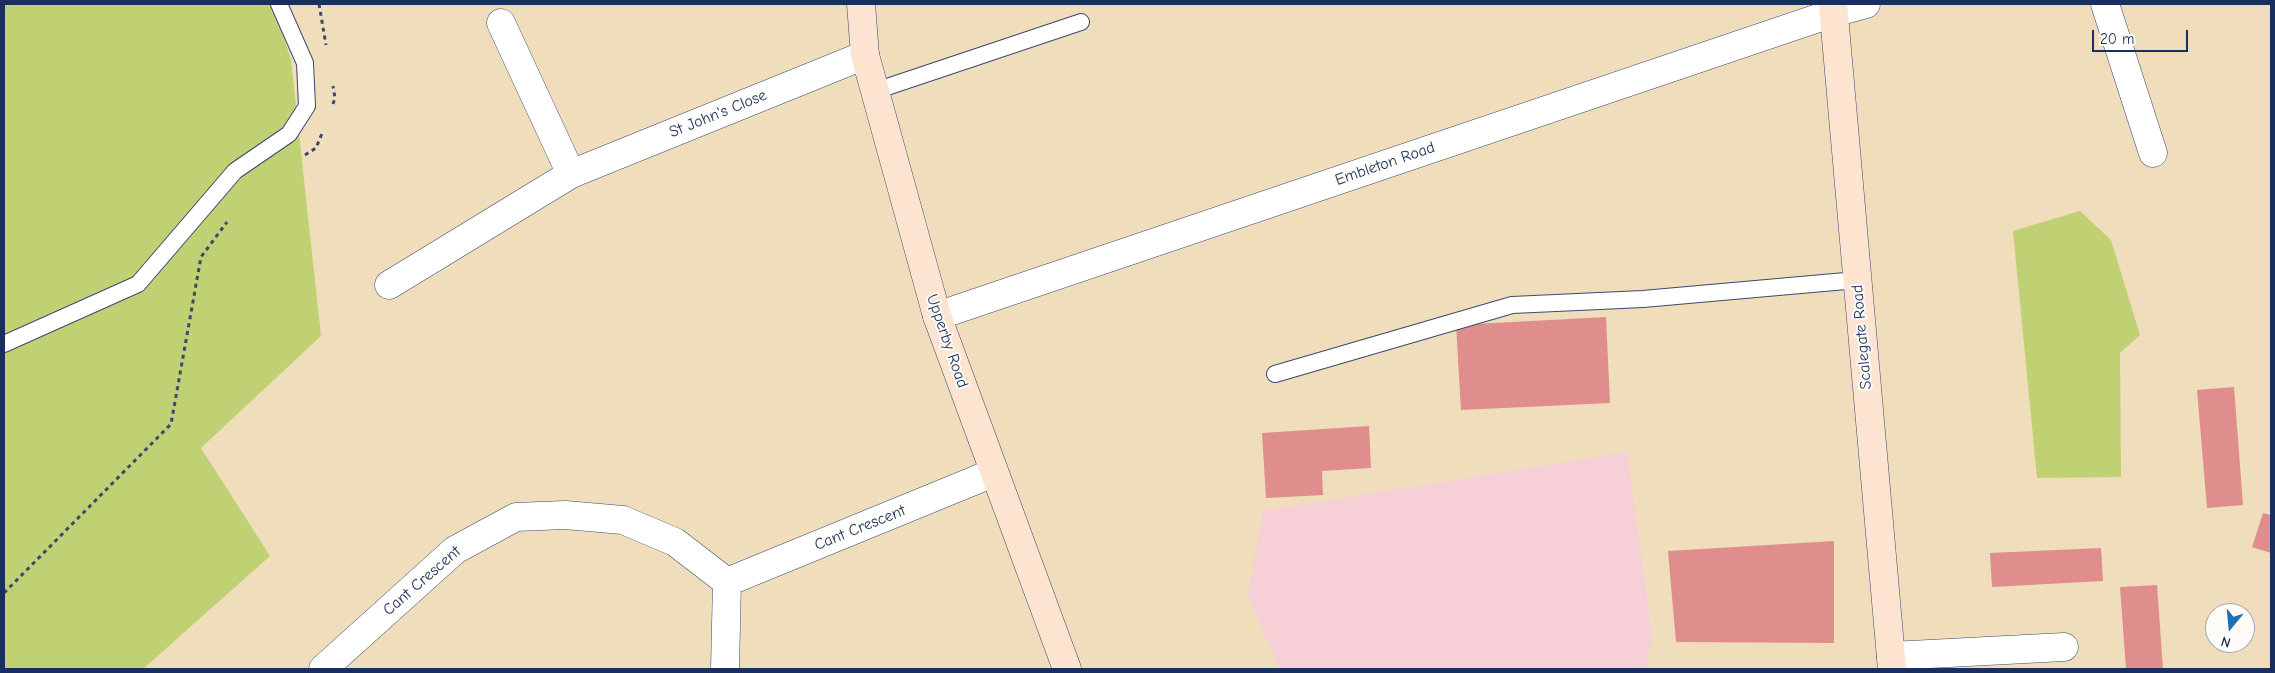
<!DOCTYPE html>
<style>
body{margin:0}
#map{position:relative;width:2275px;height:673px;overflow:hidden;background:#efddbc;font-family:"Comic Neue",sans-serif}
canvas{display:block}
.frame{position:absolute;inset:0;border:5px solid #1b2f5e;pointer-events:none}
.north{position:absolute;left:2205px;top:603px;width:50px;height:50px;box-sizing:border-box;background:#fdfcf7;border:1px solid #a3aaba;border-radius:50%;rotate:197deg;font-size:14px;font-weight:700;line-height:20px;text-align:center;color:#1b2f5e}
.north::after{content:'';display:block;margin:auto;width:18px;height:22px;background:#1f6fb2;clip-path:polygon(50% 0,100% 100%,50% 72%,0 100%)}
.scale{position:absolute;left:2092px;top:30px;width:96px;height:22px;box-sizing:border-box;border:2px solid #1b2f5e;border-top:0;padding-left:6px;font-size:15px;line-height:18px;white-space:nowrap;color:#1b2f5e;-webkit-text-stroke:4px #fdfcf7;paint-order:stroke}
</style>
<div id="map">
<canvas width="2275" height="673"></canvas>
<div class="frame"></div>
<div class="north">N</div>
<div class="scale">20 m</div>
</div>
<script>
const g = document.querySelector('canvas').getContext('2d');
g.lineJoin = 'round';
function fillPath(path, color) { g.fillStyle = color; g.fill(path, 'evenodd'); }
const poly = rows => new Path2D(rows.map(r => 'M' + r).join(''));
function stroke(path, color, width, dash) { g.strokeStyle = color; g.lineWidth = width; g.lineCap = dash ? 'butt' : 'round'; g.setLineDash(dash || []); g.stroke(path); }
function write(font, color, halo, rows, align = 'center') {
  g.font = font + ' "Comic Neue",sans-serif'; g.lineWidth = 4; g.setLineDash([]); g.textBaseline = 'middle'; g.strokeStyle = halo; g.fillStyle = color; for (const [text, x, y, turn = 0] of rows) {
    g.save(); g.translate(x, y); g.rotate((+turn || 0) * Math.PI / 180); g.textAlign = isNaN(turn) ? turn : align; if (halo) g.strokeText(text, 0, 0); g.fillText(text, 0, 0); g.restore();
  }
}
const built = poly([
 [1627,452,1652,637,1645,669,1279,669,1248,595,1263,511]
]);
const green = poly([
 [4,4,273,4,291,60,321,336,201,448,270,556,143,669,4,669],
 [2080,211,2111,240,2140,335,2120,353,2121,477,2037,478,2013,231]
]);
const building = poly([
 [1606,317,1610,403,1461,410,1456,325],
 [2234,387,2243,505,2207,508,2197,390],
 [1369,426,1371,468,1322,471,1323,495,1266,498,1262,433],
 [2263,513,2271,515,2271,553,2252,547],
 [1834,541,1834,643,1676,642,1668,551],
 [2101,548,2103,581,1992,587,1990,553],
 [2157,585,2163,669,2126,669,2120,587]
]);
const path = poly([
 [319,4,326,45],
 [333,104,335,98,333,86],
 [305,155,316,148,323,131],
 [4,593,171,424,201,257,227,222]
]);
const lane = poly([
 [875,91,1081,22],
 [4,344,138,284,235,171,289,134,307,106,305,63,279,4],
 [1275,374,1512,305,1643,299,1857,280]
]);
const street = poly([
 [2105,4,2153,153],
 [501,23,571,174],
 [389,285,571,174,865,55],
 [937,316,1833,13,1866,4],
 [727,582,993,473],
 [1891,656,2064,647],
 [323,669,455,550,516,517,565,515,623,520,675,542,727,582],
 [725,669,727,582]
]);
const secondary = poly([
 [861,4,865,55,937,316,1067,669],
 [1833,4,1892,669]
]);
const streetNames = [
 ["St John's Close",718,114,-22],
 ["Embleton Road",1385,164,-19],
 ["Scalegate Road",1862,337,-95],
 ["Upperby Road",947,341,71],
 ["Cant Crescent",860,528,-22],
 ["Cant Crescent",422,581,-41]
];
fillPath(built, '#f6cfd7');
fillPath(green, '#c0d174');
fillPath(building, '#df8e8d');
stroke(lane, '#3b496c', 18);
stroke(street, '#3b496c', 29);
stroke(secondary, '#3b496c', 29);
stroke(path, '#3b496c', 3, [4, 4]);
stroke(lane, '#fff', 16);
stroke(street, '#fff', 28);
stroke(secondary, '#fde4d1', 28);
write('16px', '#1b2f5e', '#fdfcf7', streetNames);
</script>
